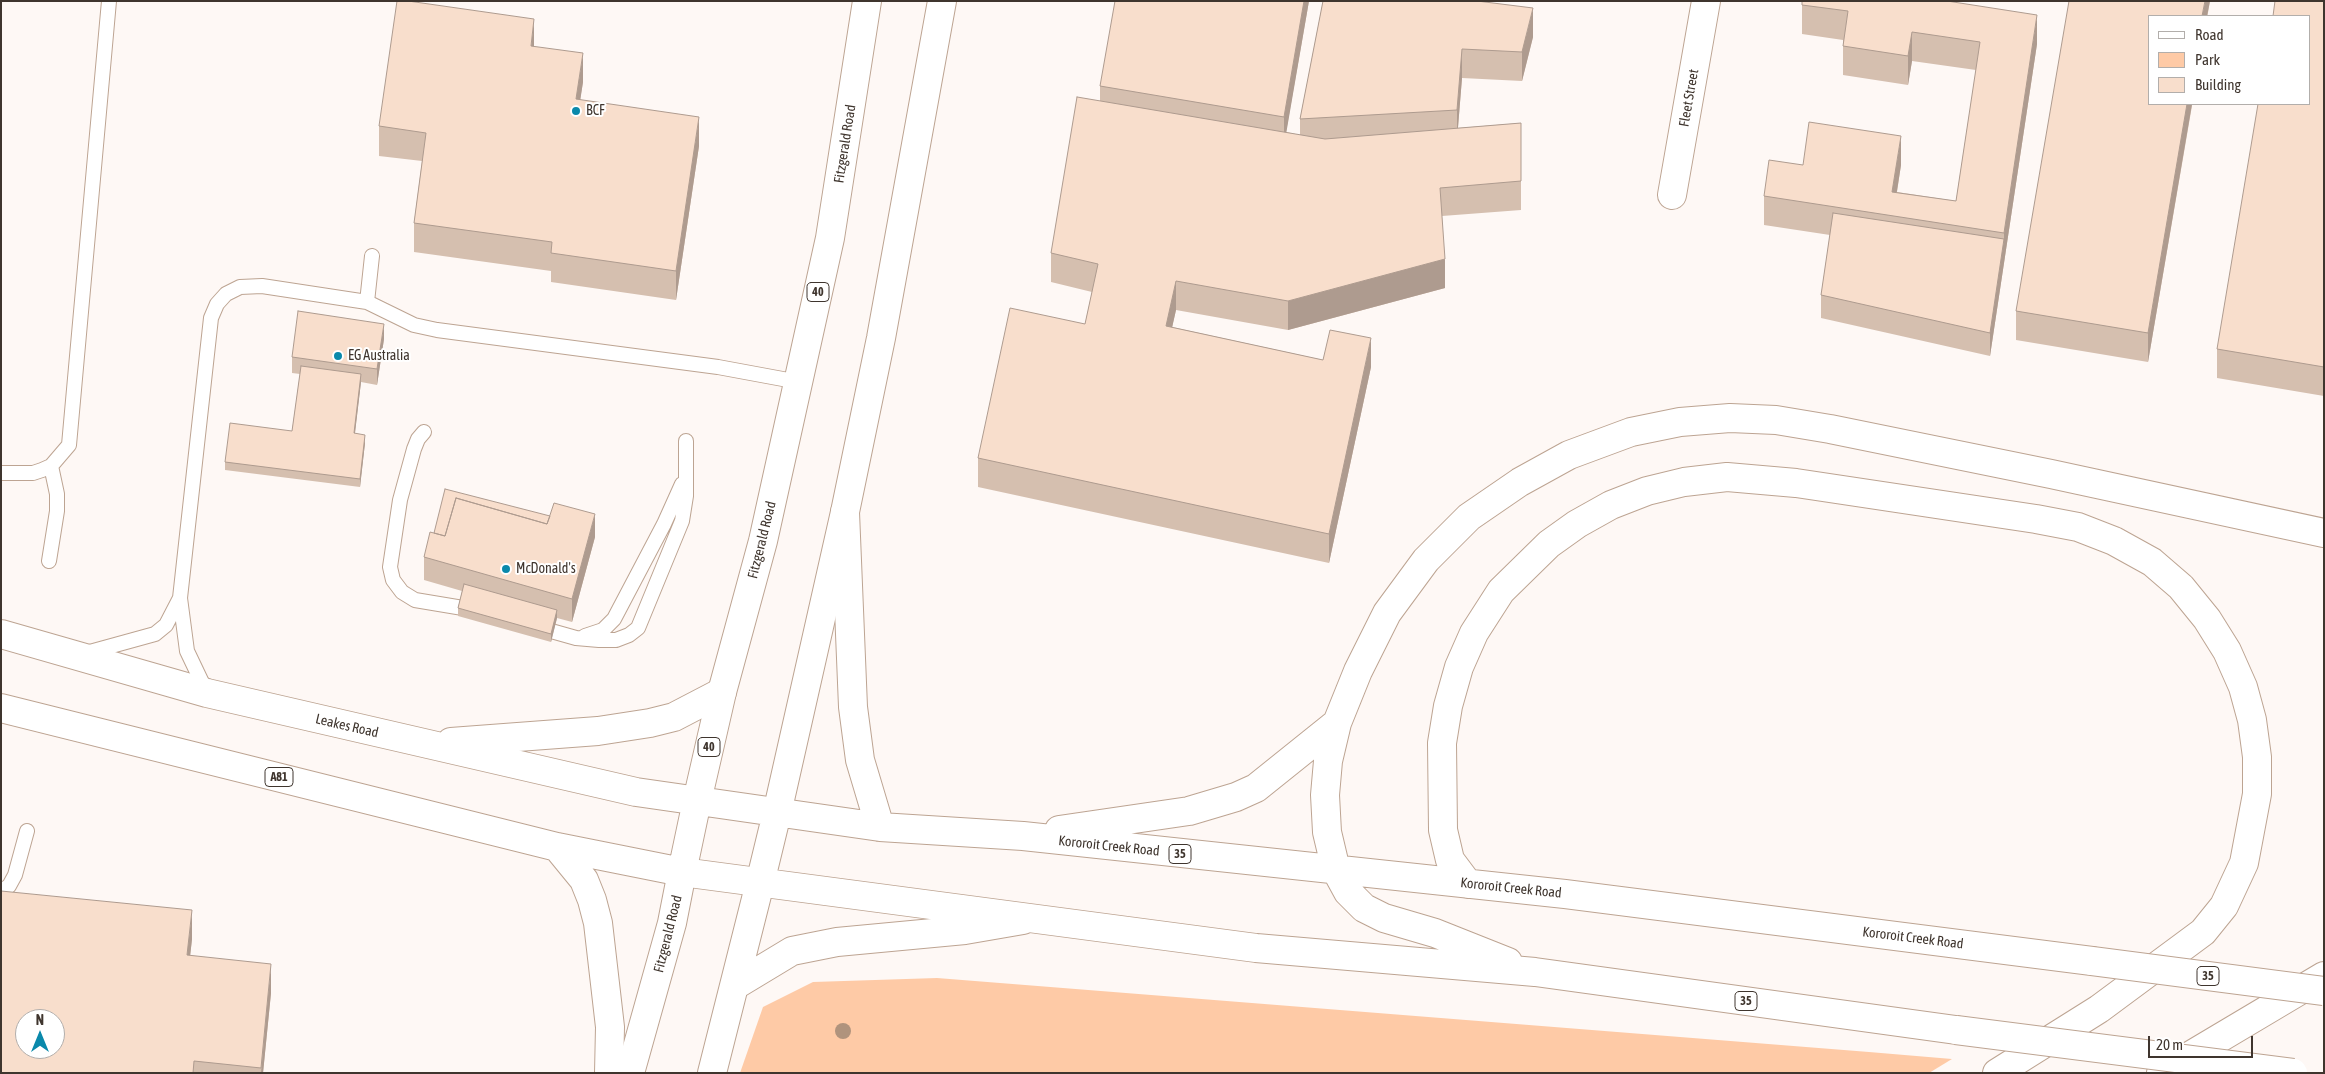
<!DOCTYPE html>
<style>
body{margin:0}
#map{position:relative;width:2325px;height:1074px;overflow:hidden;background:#fef8f5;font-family:"Asap Condensed",sans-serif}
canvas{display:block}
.frame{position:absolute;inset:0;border:2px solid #3f352e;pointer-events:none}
.legend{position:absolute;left:2148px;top:15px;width:162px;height:90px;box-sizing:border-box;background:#fff;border:1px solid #b2aeab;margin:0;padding:6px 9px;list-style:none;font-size:15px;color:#3f352e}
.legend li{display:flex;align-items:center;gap:10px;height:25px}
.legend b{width:25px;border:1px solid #b2aeab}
.north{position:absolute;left:15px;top:1009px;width:50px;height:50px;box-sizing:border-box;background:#fff;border:1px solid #b2aeab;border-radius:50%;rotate:0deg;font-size:14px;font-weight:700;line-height:20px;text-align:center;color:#3f352e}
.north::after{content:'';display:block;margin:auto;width:18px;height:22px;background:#0a89ab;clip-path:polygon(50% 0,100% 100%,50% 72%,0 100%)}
.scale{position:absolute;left:2148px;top:1036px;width:105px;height:22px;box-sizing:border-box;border:2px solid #3f352e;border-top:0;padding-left:6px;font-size:15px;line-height:18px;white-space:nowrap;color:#3f352e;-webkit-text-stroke:4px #fff;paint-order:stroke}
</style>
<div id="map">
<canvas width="2325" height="1074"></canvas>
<div class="frame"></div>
<ul class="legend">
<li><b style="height:6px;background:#fff"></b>Road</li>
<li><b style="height:14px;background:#fecaa6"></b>Park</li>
<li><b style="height:14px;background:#f8decc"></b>Building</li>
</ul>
<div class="north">N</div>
<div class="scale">20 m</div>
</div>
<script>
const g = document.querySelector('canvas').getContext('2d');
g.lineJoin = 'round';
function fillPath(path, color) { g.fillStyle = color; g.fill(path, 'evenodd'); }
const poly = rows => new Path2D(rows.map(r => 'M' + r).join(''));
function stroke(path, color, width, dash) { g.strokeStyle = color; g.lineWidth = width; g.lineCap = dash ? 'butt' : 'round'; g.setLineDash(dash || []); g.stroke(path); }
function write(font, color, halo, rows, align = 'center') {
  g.font = font + ' "Asap Condensed",sans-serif'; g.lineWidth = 4; g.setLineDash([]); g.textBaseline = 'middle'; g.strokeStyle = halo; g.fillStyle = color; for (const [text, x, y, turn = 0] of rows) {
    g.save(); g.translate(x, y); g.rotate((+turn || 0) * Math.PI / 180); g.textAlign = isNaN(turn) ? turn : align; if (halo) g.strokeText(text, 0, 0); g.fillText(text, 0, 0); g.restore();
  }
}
const green = poly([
 [937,978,1869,1052,1952,1059,1929,1073,740,1073,763,1007,813,982]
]);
const lane = poly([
 [367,302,372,256],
 [424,432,418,439,414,449,400,500,390,567,393,580,402,592,415,600,475,610],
 [1,473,33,473,42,470,51,466,69,445,109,1],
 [49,561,57,511,57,494,51,466],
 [537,627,576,638,599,640,616,640,629,635,638,628,682,521,686,496,686,441],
 [585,636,603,630,614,619,664,524,682,484],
 [86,653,155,634,166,625,180,598],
 [207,693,187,651,180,598,211,318,217,304,226,294,240,287,262,286,367,302,414,325,437,330,718,367,799,382],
 [1,891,9,886,15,875,27,831]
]);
const street = poly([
 [1672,195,1706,1]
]);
const secondary = poly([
 [734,986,792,951,837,942,965,930,1023,920],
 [630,1073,672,923,682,872],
 [712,1073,760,883]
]);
const primary = poly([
 [697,801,722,692,763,541,830,238,867,1],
 [777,813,845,512,881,338,942,1]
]);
const highway = poly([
 [845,512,853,707,860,760,880,827],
 [1,634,207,693,636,792,880,827,1023,836,1565,894,2092,961],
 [1,708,557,847,682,872,1256,948,1535,972,1956,1030],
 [451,742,598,731,650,723,674,717,722,692],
 [1059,830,1189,811,1236,797,1256,788,1337,723],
 [557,847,584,880,592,900,598,923,610,1027,609,1073],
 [682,872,697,801],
 [760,883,777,813],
 [1468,884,1450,860,1443,830,1442,743,1448,706,1459,667,1474,633,1501,591,1549,544,1577,524,1611,505,1647,491,1684,482,1727,477,1796,483,2036,519,2078,527,2114,541,2152,562,2181,587,2207,619,2227,651,2243,687,2252,720,2257,757,2257,794,2244,863,2224,906,2203,932,2099,1009,1997,1073],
 [1508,962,1435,933,1384,918,1364,908,1348,892,1336,870,1327,832,1325,795,1328,761,1337,723,1358,671,1387,613,1426,560,1469,517,1520,482,1569,455,1631,432,1680,422,1730,418,1776,420,1830,429,2051,474,2324,533],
 [2161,1073,2324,976]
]);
const highwayBridge = poly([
 [2092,961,2324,991],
 [1956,1030,2293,1073]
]);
const trees = [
 [843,1031]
];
const wall = poly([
 [1309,1,1286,132,1300,135,1300,119,1323,1,1533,37,1522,81,1462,78,1458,128,1521,123,1521,210,1442,216,1445,288,1288,330,1176,310,1172,327,1323,360,1371,367,1329,563,978,487,978,458,1085,324,1092,292,1051,282,1051,253,1100,101,1100,86],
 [1802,1,2037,44,1990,356,1821,318,1821,295,1830,235,1764,225,1764,196,1803,165,1901,165,1897,192,1956,201,1976,70,1912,61,1908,85,1843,75,1843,40,1802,34],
 [2210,1,2148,362,2016,340,2016,311],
 [2324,1,2324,396,2217,378,2217,349],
 [534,46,583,82,580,100,699,146,676,300,551,282,551,271,414,252,414,223,422,161,379,156,379,126],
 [384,339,377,385,361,382,355,433,365,443,360,487,225,470,225,462,292,431,300,374,292,373,292,357],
 [434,533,595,537,572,622,557,618,551,642,458,616,458,608,462,591,424,580,424,557],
 [1,856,2,885,1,891,192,939,190,956,271,993,263,1073,1,1073]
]);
const shadedWall = poly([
 [1304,1,1309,1,1284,146,1284,117],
 [2205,1,2210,1,2207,16,2202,16],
 [1533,8,1533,37,1522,81,1522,52],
 [2037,15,2037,44,1990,356,1990,333,2004,239,2004,233],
 [534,19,534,49,531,46],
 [1912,32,1912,61,1908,85,1908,56],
 [1462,49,1462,78,1457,139,1457,110],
 [583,53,583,82,576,128,576,99],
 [2187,104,2192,104,2148,362,2148,333],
 [699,117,699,146,676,300,676,271],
 [1901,136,1901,165,1893,216,1892,192],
 [1445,259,1445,288,1288,330,1288,301],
 [1176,281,1176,310,1166,355,1166,326],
 [384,324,384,339,377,385,377,369],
 [1371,338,1371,367,1329,563,1329,534],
 [361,374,361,382,354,441,354,433],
 [365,435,365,443,360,487,360,479],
 [595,514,595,537,572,622,572,599],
 [557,610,557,618,551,642,551,634],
 [2,856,2,885,1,893,1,864],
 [192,910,192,939,187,984,187,955],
 [271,964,271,993,263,1073,261,1073]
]);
const building = poly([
 [397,1,408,1,534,19,531,46,583,53,576,99,699,117,676,271,551,253,552,242,414,223,426,133,379,126,397,1],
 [1115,1,1304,1,1284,117,1100,86,1115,1],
 [1323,1,1477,1,1533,8,1522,52,1462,49,1457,110,1300,119,1323,1],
 [1802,1,1947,1,2037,15,2004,233,1764,196,1769,160,1803,165,1809,122,1901,136,1892,192,1956,201,1980,42,1912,32,1908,56,1843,46,1848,11,1802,5,1802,1],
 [2069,1,2205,1,2202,16,2149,16,2149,104,2187,104,2148,333,2016,311,2069,1],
 [2275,1,2324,1,2324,367,2217,349,2258,104,2309,104,2309,16,2273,16,2275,1],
 [1077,97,1325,139,1521,123,1521,181,1440,188,1445,259,1288,301,1176,281,1166,326,1323,360,1330,330,1371,338,1329,534,978,458,1010,308,1085,324,1098,264,1051,253,1077,97],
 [1833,213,2004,239,1990,333,1821,295,1833,213],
 [298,311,384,324,377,369,292,357,298,311],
 [301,366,361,374,354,433,365,435,360,479,225,462,230,423,292,431,301,366],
 [445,489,550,516,547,524,456,498,445,536,434,533,445,489],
 [456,498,547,524,554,503,595,514,572,599,424,557,430,532,445,536,456,498],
 [464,584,557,610,551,634,458,608,464,584],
 [1,891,192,910,187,955,271,964,261,1068,194,1061,193,1073,1,1073,1,891],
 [25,1019,55,1019,55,1049,25,1049,25,1019]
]);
const markers = [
 [576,111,5,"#0a89ab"],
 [338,356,5,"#0a89ab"],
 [506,569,5,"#0a89ab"]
];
const shields = [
 [818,292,22],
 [709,747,22],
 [279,777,28],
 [1180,854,22],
 [2208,976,22],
 [1746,1001,22]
];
const shieldNames = [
 ["40",818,292],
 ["40",709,747],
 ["A81",279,777],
 ["35",1180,854],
 ["35",2208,976],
 ["35",1746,1001]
];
const streetNames = [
 ["Fleet Street",1689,98,-80],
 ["Fitzgerald Road",845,144,-81],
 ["Fitzgerald Road",762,540,-76],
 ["Leakes Road",347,726,13],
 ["Kororoit Creek Road",1109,846,6],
 ["Kororoit Creek Road",1511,888,6],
 ["Fitzgerald Road",668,934,-76],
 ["Kororoit Creek Road",1913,938,7]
];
const poiNames = [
 ["BCF",586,111],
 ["EG Australia",348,356],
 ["McDonald's",516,569]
];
fillPath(green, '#fecaa6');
stroke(lane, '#bda492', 16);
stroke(street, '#bda492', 30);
stroke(secondary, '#bda492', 30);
stroke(primary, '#bda492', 30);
stroke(highway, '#bda492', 30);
stroke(lane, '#fff', 14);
stroke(street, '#fff', 28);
stroke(secondary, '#fff', 28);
stroke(primary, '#fff', 28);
stroke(highway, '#fff', 28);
stroke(highwayBridge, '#bda492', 30, []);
stroke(highwayBridge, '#fff', 28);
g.fillStyle = '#b0937d';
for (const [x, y] of trees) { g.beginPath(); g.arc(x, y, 8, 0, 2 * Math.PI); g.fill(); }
fillPath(wall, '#d5bfaf');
fillPath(shadedWall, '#ae9b8f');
fillPath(building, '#f8decc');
stroke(building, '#ae9b8f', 1);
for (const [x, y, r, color] of markers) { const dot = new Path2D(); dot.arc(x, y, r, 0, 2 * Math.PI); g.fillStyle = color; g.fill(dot); stroke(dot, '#fff', 2); }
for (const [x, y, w] of shields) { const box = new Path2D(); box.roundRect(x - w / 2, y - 9.5, w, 19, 4); g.fillStyle = '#fff'; g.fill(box); stroke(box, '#3f352e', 1); }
write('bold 12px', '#3f352e', null, shieldNames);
write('14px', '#3f352e', '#fff', streetNames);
write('14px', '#3f352e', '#fff', poiNames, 'left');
</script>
